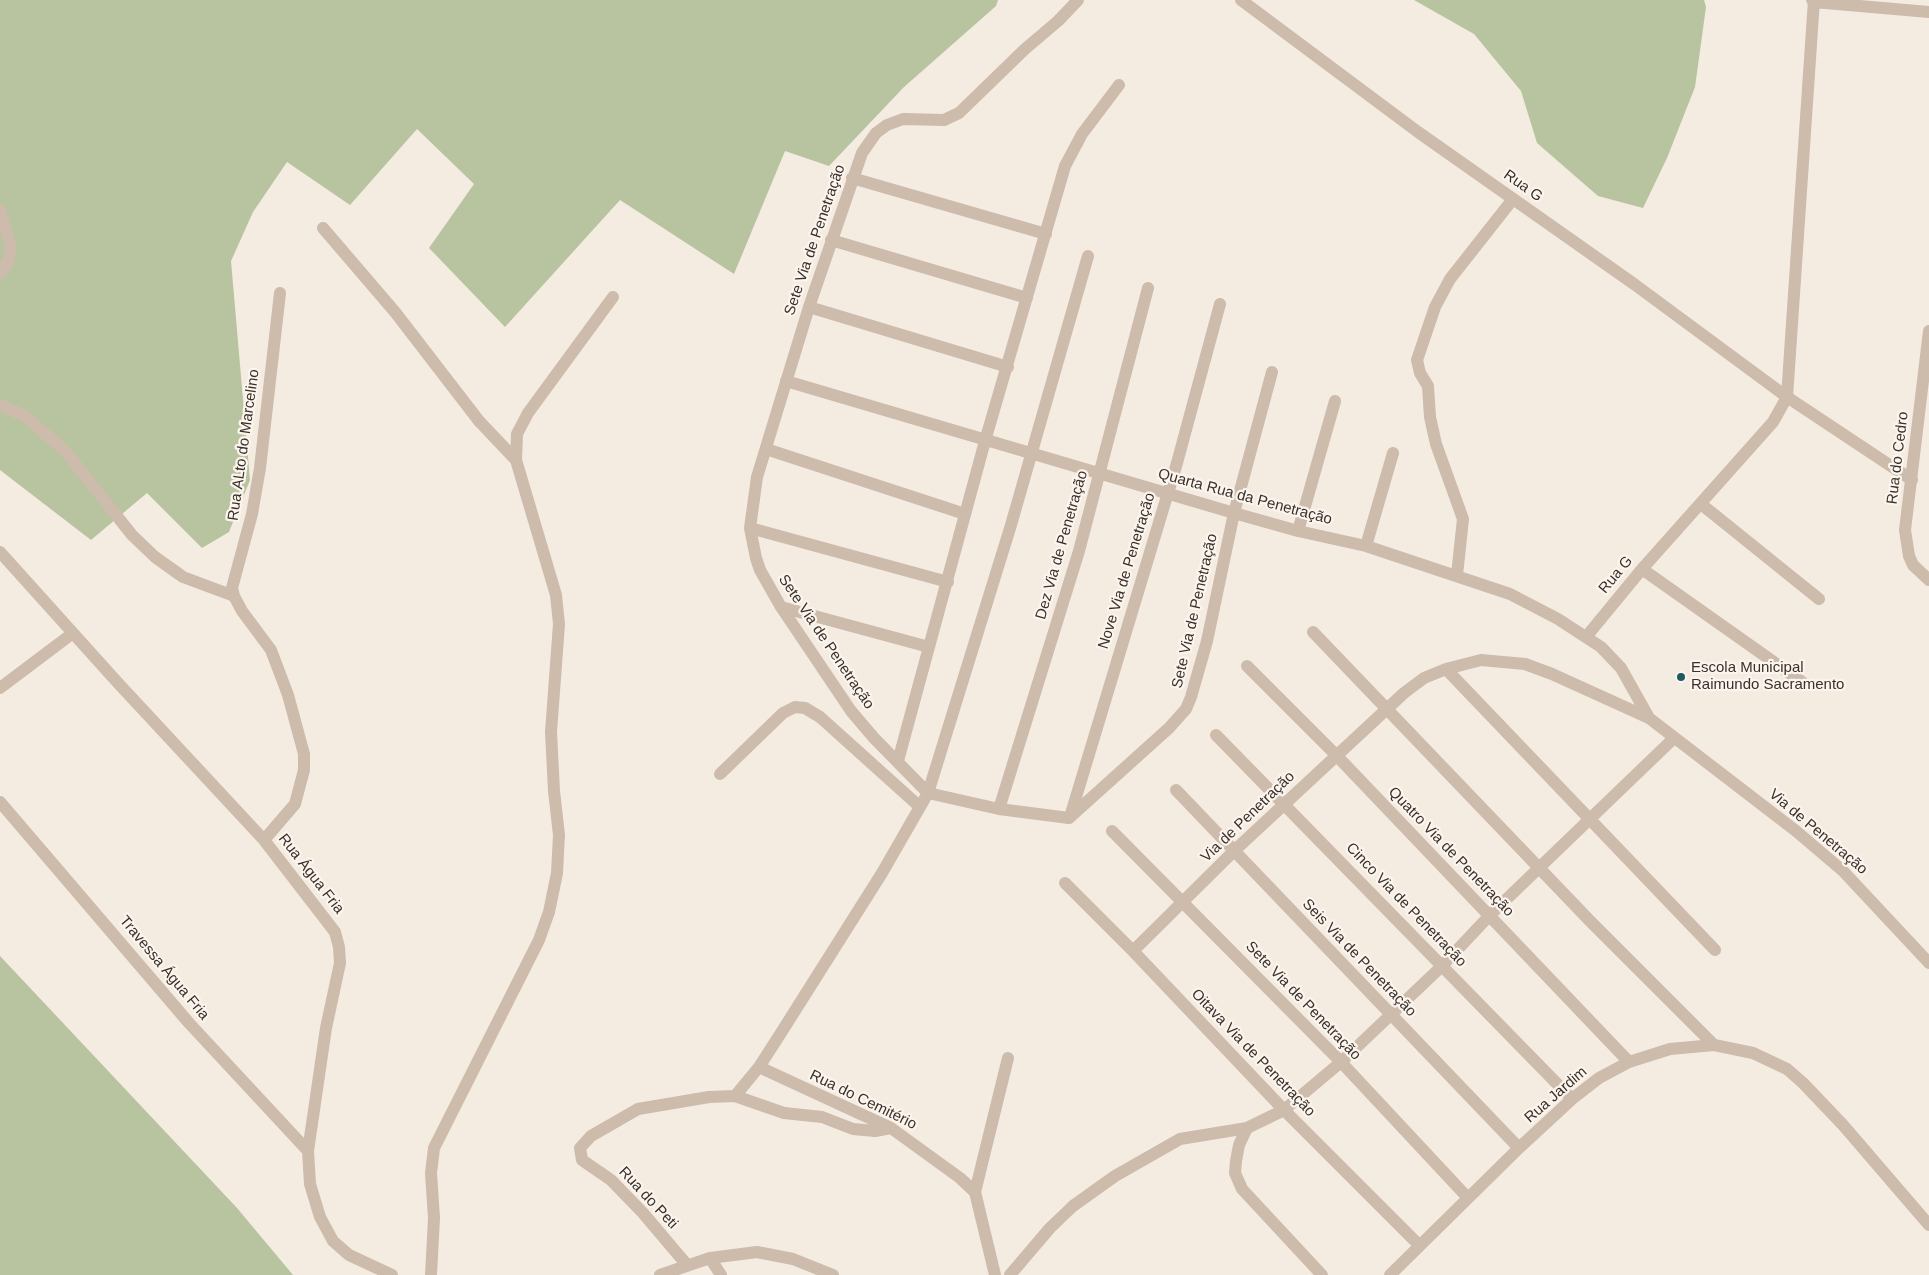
<!DOCTYPE html>
<meta charset="utf-8">
<style>
body{margin:0}
canvas{display:block;background:#f4ebe1}
</style>
<canvas width="1929" height="1275"></canvas>
<script>
const g = document.querySelector('canvas').getContext('2d');
g.lineJoin = 'round';
function fillPath(path, color) { g.fillStyle = color; g.fill(path, 'evenodd'); }
const poly = rows => new Path2D(rows.map(r => 'M' + r).join(''));
function stroke(path, color, width, dash) { g.strokeStyle = color; g.lineWidth = width; g.lineCap = dash ? 'butt' : 'round'; g.setLineDash(dash || []); g.stroke(path); }
function write(font, color, halo, rows, align = 'center') {
  g.font = font + ' Arial,sans-serif'; g.lineWidth = 4.5; g.setLineDash([]); g.textBaseline = 'middle'; g.strokeStyle = halo; g.fillStyle = color; for (const [text, x, y, turn = 0] of rows) {
    g.save(); g.translate(x, y); g.rotate((+turn || 0) * Math.PI / 180); g.textAlign = isNaN(turn) ? turn : align; if (halo) g.strokeText(text, 0, 0); g.fillText(text, 0, 0); g.restore();
  }
}
const green = poly([
 [0,0,998,0,996,6,904,87,829,166,785,151,734,274,620,200,505,327,429,248,474,184,417,129,350,205,287,162,253,212,231,261,250,480,229,532,202,548,147,493,91,540,0,470],
 [1414,0,1704,0,1706,7,1695,87,1667,158,1643,208,1598,196,1537,143,1521,91,1474,34],
 [0,956,237,1208,293,1275,0,1275]
]);
const minor = poly([
 [1078,0,1058,21,1025,49,959,113,944,120,903,119,887,125,876,133,862,153,809,307,757,477,750,528,756,558,760,570,781,607,851,711,874,738,928,793,999,809,1069,818,1169,728,1186,709,1191,697,1207,641,1234,513,1272,372],
 [1241,0,1418,132,1634,284,1787,397,1912,480],
 [1812,0,1814,2,1929,12],
 [852,178,1046,234],
 [0,210,11,248,8,262,0,274],
 [323,228,395,312,479,421,516,460],
 [831,240,1027,298],
 [809,307,1008,367],
 [1929,331,1905,530,1909,556,1913,565,1929,580],
 [786,381,1234,513,1298,531,1366,546,1510,594,1558,619,1601,647,1621,668,1649,718],
 [0,405,25,416,66,452,132,535,155,557,183,577,234,596],
 [766,449,965,514],
 [1701,504,1819,599],
 [750,528,948,582],
 [1298,531,1335,401],
 [1366,546,1393,453],
 [0,552,118,683,264,840,335,932,339,947,340,963,326,1028,308,1151,310,1184,320,1217,333,1241,349,1255,392,1275],
 [1642,569,1802,682],
 [1457,575,1463,519,1436,444,1430,417,1428,386,1420,373,1417,360,1435,307,1450,279,1513,199],
 [781,607,929,647],
 [1313,632,1590,921,1714,1045],
 [1586,637,1642,569,1773,422,1787,397,1814,0],
 [1247,666,1336,755,1629,1062],
 [1446,669,1715,950],
 [0,688,73,633],
 [1216,735,1572,1099],
 [898,761,985,441,1065,166,1082,134,1119,85],
 [720,774,783,713,795,707,805,708,820,717,920,807],
 [1176,790,1519,1148],
 [0,802,189,1023,308,1151],
 [999,809,1079,551,1148,288],
 [1070,817,1177,463,1220,304],
 [1112,831,1341,1062,1468,1198],
 [264,840,295,804,304,770,304,754,288,695,271,650,242,611,234,596,232,588,252,514,260,468,280,293],
 [1065,883,1133,951,1284,1110,1419,1245],
 [1133,951,1234,851,1404,693,1424,678,1446,669,1481,660,1525,664,1552,674,1649,718,1796,831,1843,871,1929,963],
 [759,1067,891,1128,960,1178,975,1192,995,1275],
 [735,1096,759,1067,779,1036,882,873,928,793,1011,525,1088,256],
 [1247,1128,1239,1145,1236,1161,1235,1173,1242,1189,1322,1275],
 [975,1192,1008,1058],
 [710,1258,721,1275],
 [687,1265,643,1213,611,1180,582,1160,580,1148,591,1136,638,1109,709,1097,735,1096,784,1113,822,1117,853,1129,875,1131,891,1128],
 [431,1275,434,1218,431,1173,434,1148,539,940,549,912,557,873,559,835,554,791,551,732,559,624,556,595,516,460,517,434,528,413,613,297],
 [660,1275,710,1258,757,1252,793,1259,833,1275],
 [1010,1275,1050,1228,1073,1206,1115,1176,1180,1139,1247,1128,1284,1110,1341,1062,1442,966,1490,915,1673,739],
 [1390,1275,1519,1148,1572,1099,1599,1078,1629,1062,1670,1049,1714,1045,1753,1053,1787,1069,1803,1083,1843,1125,1929,1225]
]);
const markers = [
 [1681,677,5,"#1f5a5e"]
];
const streetNames = [
 ["Rua G",1523,186,35],
 ["Sete Via de Penetração",815,240,-71],
 ["Rua ALto do Marcelino",244,445,-82],
 ["Rua do Cedro",1898,458,-83],
 ["Quarta Rua da Penetração",1245,497,15],
 ["Dez Via de Penetração",1062,545,-74],
 ["Nove Via de Penetração",1127,571,-73],
 ["Rua G",1616,575,-50],
 ["Sete Via de Penetração",1195,611,-77],
 ["Sete Via de Penetração",826,642,56],
 ["Via de Penetração",1248,817,-44],
 ["Via de Penetração",1818,832,40],
 ["Quatro Via de Penetração",1451,852,46],
 ["Rua Água Fria",311,874,52],
 ["Cinco Via de Penetração",1406,905,46],
 ["Seis Via de Penetração",1359,958,46],
 ["Travessa Água Fria",164,968,50],
 ["Sete Via de Penetração",1303,1001,46],
 ["Oitava Via de Penetração",1253,1053,46],
 ["Rua Jardim",1556,1095,-41],
 ["Rua do Cemitério",863,1100,26],
 ["Rua do Peti",648,1198,47]
];
const poiNames = [
 ["Escola Municipal",1691,668],
 ["Raimundo Sacramento",1691,685]
];
fillPath(green, '#b8c4a0');
stroke(minor, '#cdbbac', 12);
for (const [x, y, r, color] of markers) { const dot = new Path2D(); dot.arc(x, y, r, 0, 2 * Math.PI); g.fillStyle = color; g.fill(dot); stroke(dot, '#fbf5ee', 2); }
write('15px', '#3b302b', '#fbf5ee', streetNames);
write('15px', '#3b302b', '#fbf5ee', poiNames, 'left');
</script>
